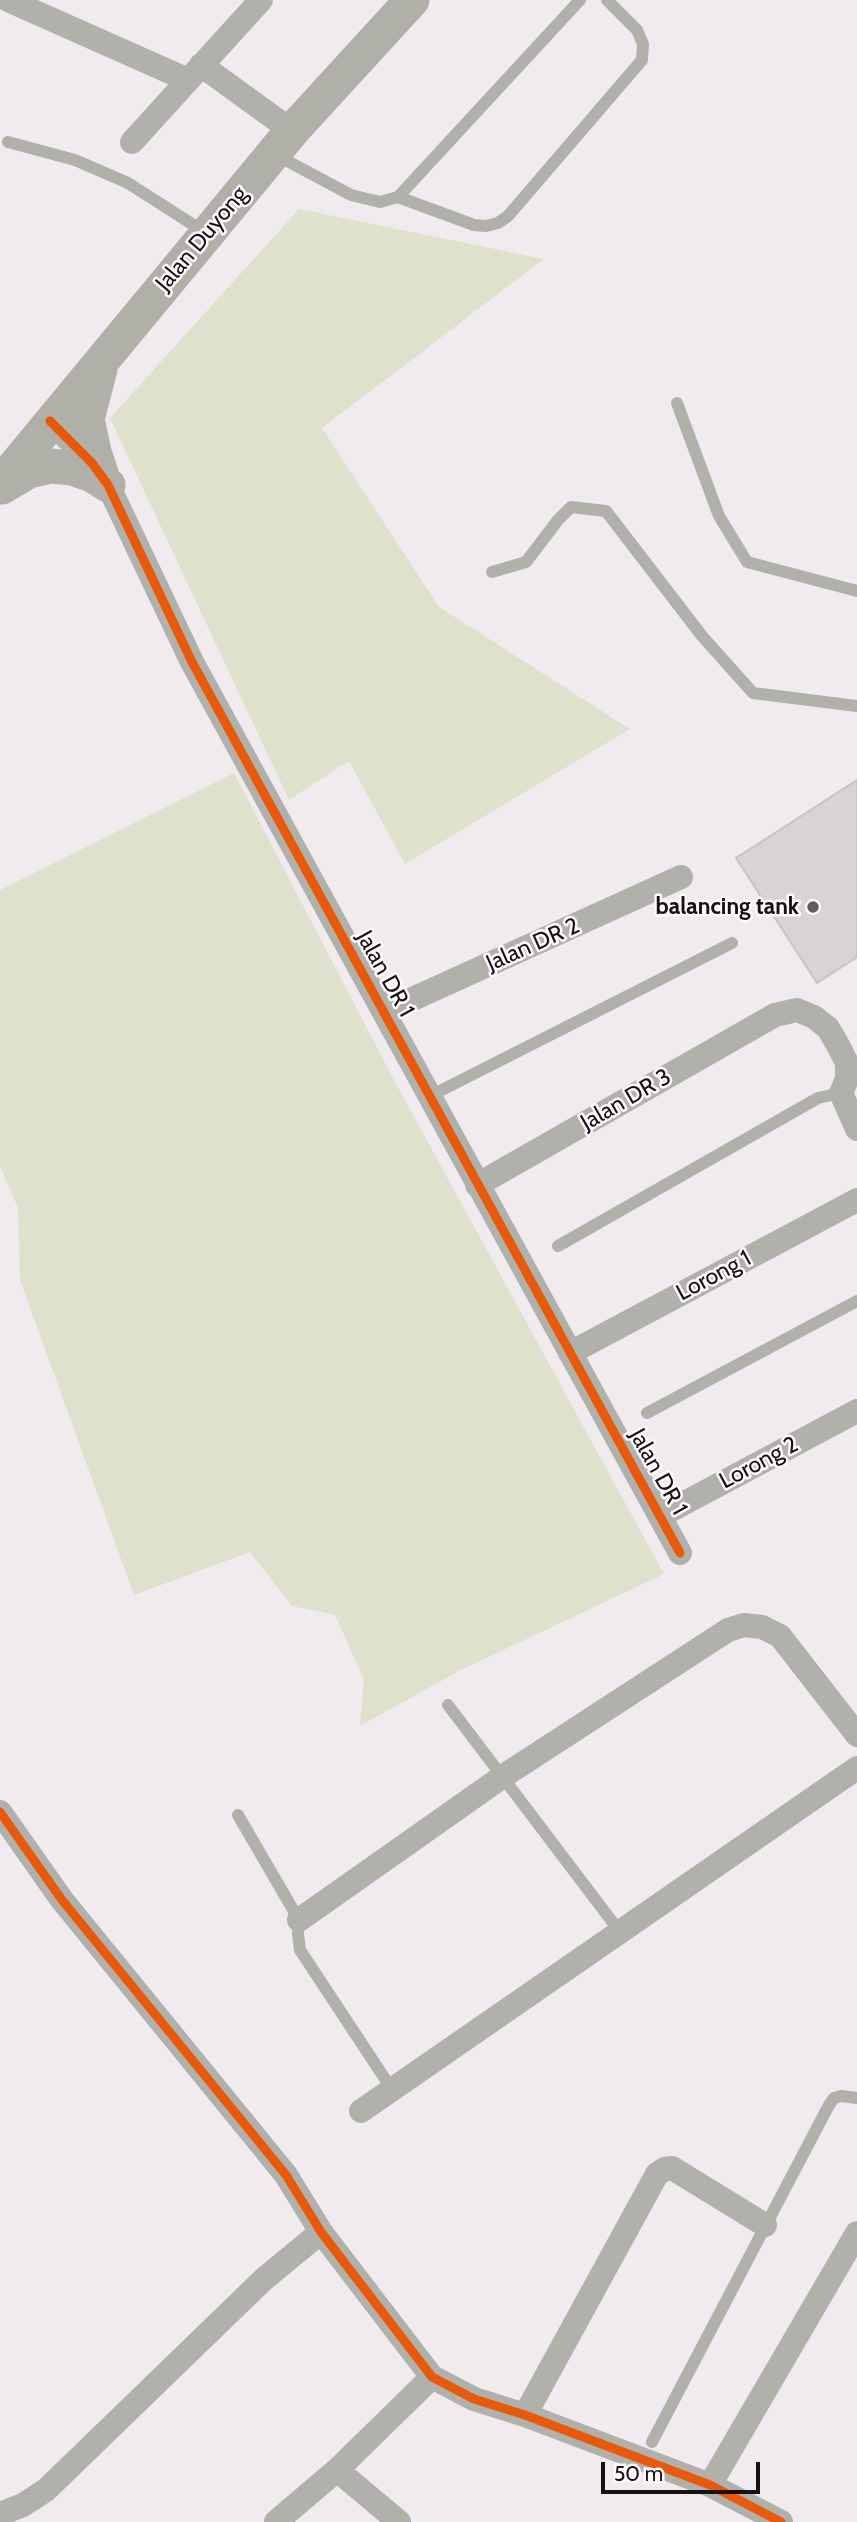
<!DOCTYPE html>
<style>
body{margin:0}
#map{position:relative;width:857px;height:2522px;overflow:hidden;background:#f1ebef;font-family:Cabin,sans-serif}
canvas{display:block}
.scale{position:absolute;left:601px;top:2462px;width:159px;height:32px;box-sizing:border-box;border:4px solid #151114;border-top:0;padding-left:9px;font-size:21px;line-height:24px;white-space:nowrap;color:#151114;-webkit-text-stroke:5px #fef7fb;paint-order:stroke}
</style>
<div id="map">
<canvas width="857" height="2522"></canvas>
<div class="scale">50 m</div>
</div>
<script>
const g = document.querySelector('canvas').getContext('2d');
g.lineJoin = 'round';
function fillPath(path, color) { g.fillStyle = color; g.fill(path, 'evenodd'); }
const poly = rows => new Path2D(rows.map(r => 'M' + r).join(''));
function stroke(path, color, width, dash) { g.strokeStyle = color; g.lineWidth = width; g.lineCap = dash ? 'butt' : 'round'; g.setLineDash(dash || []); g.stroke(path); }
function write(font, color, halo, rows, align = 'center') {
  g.font = font + ' Cabin,sans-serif'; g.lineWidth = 5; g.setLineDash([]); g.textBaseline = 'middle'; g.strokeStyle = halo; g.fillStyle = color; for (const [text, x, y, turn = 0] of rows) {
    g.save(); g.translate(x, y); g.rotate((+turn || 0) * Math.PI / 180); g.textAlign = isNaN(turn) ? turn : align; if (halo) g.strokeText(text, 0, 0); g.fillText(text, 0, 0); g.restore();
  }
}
const green = poly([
 [299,209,544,259,322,428,439,607,630,729,405,864,349,761,289,800,110,418],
 [234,773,395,1082,664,1574,461,1670,360,1726,364,1680,335,1615,292,1606,250,1552,134,1595,20,1280,18,1208,0,1166,0,890]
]);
const building = poly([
 [857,780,857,957,817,983,736,858,857,780]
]);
const lane = poly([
 [8,142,75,160,128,183,206,233],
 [276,155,351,195,380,202,398,197,580,0],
 [398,197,474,225,486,226,498,223,508,216,642,60,643,44,637,30,607,0],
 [677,403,719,516,747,562,857,591],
 [492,572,526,562,558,520,571,507,606,511,702,636,753,693,857,706],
 [430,1096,732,943],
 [558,1246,818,1098,841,1093],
 [647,1413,857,1301],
 [448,1705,620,1932],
 [238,1815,299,1920,298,1934,300,1950,393,2091],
 [652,2442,829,2105,834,2098,841,2096,857,2098]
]);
const street = poly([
 [8,0,188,80],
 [201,65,292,131],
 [132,142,261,0],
 [50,421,92,463,108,485,192,662,680,1553],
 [384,1012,681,877],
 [477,1185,775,1015,797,1010,814,1017,828,1028,839,1047,847,1063,847,1079,841,1093,857,1129],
 [570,1353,857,1200],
 [660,1516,857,1411],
 [0,1812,62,1900,286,2175,321,2232,432,2377,474,2399,525,2415,710,2485,781,2522],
 [299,1920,502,1777,728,1630,744,1625,762,1627,780,1636,857,1735],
 [361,2111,857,1768],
 [525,2415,657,2174,665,2169,672,2168,765,2225],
 [337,2470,399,2522],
 [710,2485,857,2233],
 [0,2514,23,2505,46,2490,264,2279,321,2232],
 [276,2522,337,2470,432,2377]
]);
const secondary = poly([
 [100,369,87,419,94,452,102,476],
 [0,484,292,131,412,0],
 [2,487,29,471,51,466,72,468,92,475,108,485]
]);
const cycleway = poly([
 [50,421,92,463,108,485,192,662,680,1553],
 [0,1812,62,1900,286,2175,321,2232,432,2377,474,2399,525,2415,710,2485,781,2522]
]);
const markers = [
 [813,907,7,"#625d61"]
];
const streetNames = [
 ["Jalan Duyong",202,239,-50],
 ["Jalan DR 2",533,945,-24],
 ["Jalan DR 1",385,974,61],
 ["Jalan DR 3",626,1100,-30],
 ["Lorong 1",714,1276,-28],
 ["Lorong 2",759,1463,-28],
 ["Jalan DR 1",658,1472,61]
];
const poiNames = [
 ["balancing tank",799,907]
];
fillPath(green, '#dee1cb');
fillPath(building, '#d7d3d6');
stroke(building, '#c7c3c6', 2);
stroke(lane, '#b0b1aa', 12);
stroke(street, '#b0b1aa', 24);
stroke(secondary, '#b0b0a9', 35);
stroke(cycleway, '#e8590c', 9);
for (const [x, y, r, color] of markers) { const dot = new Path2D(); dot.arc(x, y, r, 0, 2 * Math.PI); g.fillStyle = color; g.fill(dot); stroke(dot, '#fef7fb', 2.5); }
write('23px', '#151114', '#fef7fb', streetNames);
write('bold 23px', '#151114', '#fef7fb', poiNames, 'right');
</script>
